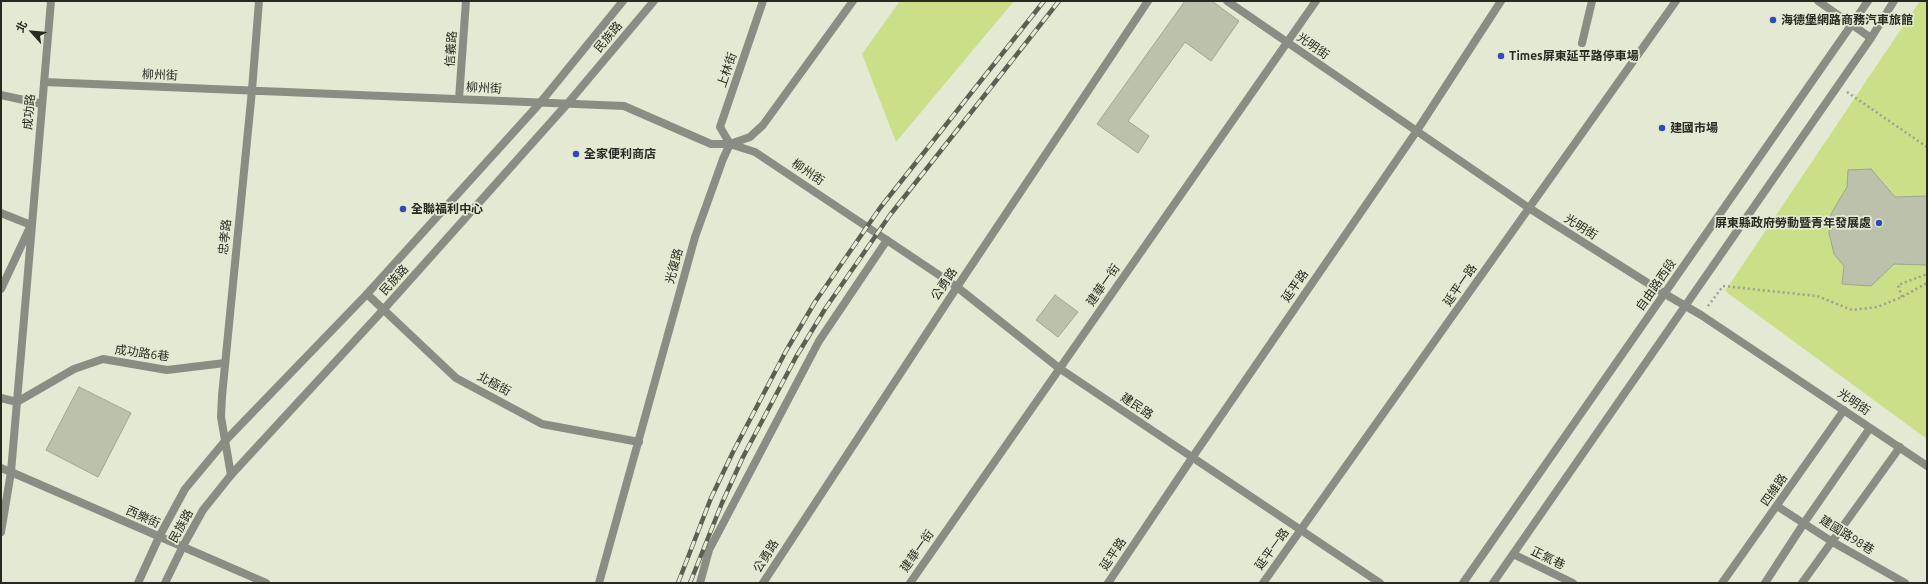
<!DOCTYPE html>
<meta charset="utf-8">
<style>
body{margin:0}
#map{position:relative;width:1928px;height:584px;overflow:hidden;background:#e3e9d2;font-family:Ubuntu,"Noto Sans TC",sans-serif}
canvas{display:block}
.frame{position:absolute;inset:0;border:2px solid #282a22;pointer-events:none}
.north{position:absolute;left:12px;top:12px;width:40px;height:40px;-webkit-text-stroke:3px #e3e9d2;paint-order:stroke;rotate:297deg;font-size:11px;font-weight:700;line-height:16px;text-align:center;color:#282a22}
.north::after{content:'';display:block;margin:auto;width:14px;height:18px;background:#282a22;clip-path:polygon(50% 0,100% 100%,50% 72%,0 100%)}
</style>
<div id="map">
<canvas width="1928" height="584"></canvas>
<div class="frame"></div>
<div class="north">北</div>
</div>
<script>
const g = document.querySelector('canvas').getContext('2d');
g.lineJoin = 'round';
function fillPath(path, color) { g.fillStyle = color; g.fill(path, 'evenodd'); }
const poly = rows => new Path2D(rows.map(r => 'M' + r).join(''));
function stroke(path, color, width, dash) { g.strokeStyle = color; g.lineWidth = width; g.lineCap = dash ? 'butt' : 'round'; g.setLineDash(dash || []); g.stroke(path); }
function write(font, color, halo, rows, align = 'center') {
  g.font = font + ' Ubuntu,"Noto Sans TC",sans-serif'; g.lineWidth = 3.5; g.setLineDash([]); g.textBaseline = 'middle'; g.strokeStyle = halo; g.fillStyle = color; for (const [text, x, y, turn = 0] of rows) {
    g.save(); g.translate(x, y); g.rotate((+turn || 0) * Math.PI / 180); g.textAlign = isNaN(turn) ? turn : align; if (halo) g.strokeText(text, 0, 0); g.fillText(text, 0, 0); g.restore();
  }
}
const green = poly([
 [900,1,1014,1,896,142,862,54],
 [1920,1,1927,1,1927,439,1725,291]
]);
const building = poly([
 [1185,1,1212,1,1239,21,1211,61,1185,42,1128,121,1149,136,1138,153,1097,124,1185,1],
 [1871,169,1895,197,1927,196,1927,265,1894,264,1871,286,1842,284,1844,266,1834,254,1829,233,1831,214,1847,187,1848,170,1871,169],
 [1055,295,1078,312,1058,337,1036,320,1055,295],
 [79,387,131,413,98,477,46,450,79,387]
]);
const path = poly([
 [1847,92,1927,147],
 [1902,297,1898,285,1927,274],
 [1708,306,1723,286,1817,296,1852,310,1877,307,1902,297,1927,283]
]);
const service = poly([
 [1582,43,1592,1],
 [1,95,42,104],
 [1529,208,1676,1],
 [1,398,17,402,74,369,103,359,167,370,225,363],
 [1,468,11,472],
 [700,583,709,550,819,341,887,240]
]);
const minor = poly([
 [1227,1,1529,208,1665,294,1701,315,1927,466],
 [1818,1,1871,38],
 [44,82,624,106,711,144,730,144,755,152,957,287,1059,368,1380,583],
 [459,99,466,1],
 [730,144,720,127,763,1],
 [1,213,31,225,1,289],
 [367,294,456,378,542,424,639,442],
 [11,472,266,583],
 [231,475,221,417,222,396,252,90,259,1],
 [1777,506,1831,541,1905,583],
 [1,532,11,472,51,1],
 [1513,554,1573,583],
 [599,583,695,237,723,159,730,144,750,137,763,125,853,1],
 [763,583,957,287,1148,1],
 [910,583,1316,1],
 [1108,583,1192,458,1416,132,1501,1],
 [1263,583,1529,208],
 [1463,583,1868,1],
 [1493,583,1871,38,1894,1],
 [1722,583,1844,410],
 [1765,583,1804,523,1870,428],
 [1802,583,1900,447]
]);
const tertiary = poly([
 [138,583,159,537,185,489,225,441,367,294,540,103,623,1],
 [165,583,183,546,203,510,231,475,384,309,568,103,654,1]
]);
const rail = poly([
 [678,583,711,498,733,452,786,351,815,302,880,208,1044,1],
 [690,583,722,503,743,457,796,357,825,309,890,215,1059,1]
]);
const markers = [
 [1773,20,4,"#3249ba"],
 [1501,56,4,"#3249ba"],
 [1662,128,4,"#3249ba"],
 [576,154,4,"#3249ba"],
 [403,209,4,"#3249ba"],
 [1879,223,4,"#3249ba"]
];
const poiNames = [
 ["海德堡網路商務汽車旅館",1781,20],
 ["Times屏東延平路停車場",1509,56],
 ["建國市場",1670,128],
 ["全家便利商店",584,154],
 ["全聯福利中心",411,209],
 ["屏東縣政府勞動暨青年發展處",1871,223,"right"]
];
const streetNames = [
 ["民族路",608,37,-50],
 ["光明街",1313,46,35],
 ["信義路",451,49,-86],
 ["上林街",727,70,-71],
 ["柳州街",160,75,2],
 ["柳州街",484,88,3],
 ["成功路",29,112,-85],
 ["柳州街",808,172,34],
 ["光明街",1581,227,32],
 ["忠孝路",225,237,-84],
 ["光復路",674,266,-75],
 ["民族路",394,280,-48],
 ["公勇路",944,284,-56],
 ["建華一街",1103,285,-55],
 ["延平一路",1460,285,-55],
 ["自由路西段",1656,285,-55],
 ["延平路",1295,286,-55],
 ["成功路6巷",142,353,8],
 ["北極街",494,384,28],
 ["光明街",1854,402,34],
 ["建民路",1137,406,34],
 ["四維路",1774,490,-55],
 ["西樂街",143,517,24],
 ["民族路",181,526,-61],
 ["建國路98巷",1847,535,32],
 ["延平一路",1272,549,-54],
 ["建華一街",917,551,-55],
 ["延平路",1113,554,-56],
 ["公勇路",766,556,-58],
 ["正氣巷",1548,558,26]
];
fillPath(green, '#cbde88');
fillPath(building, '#bbc1ab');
stroke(building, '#a0a590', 1);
stroke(path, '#9ca08f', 2.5, [2, 3]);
stroke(service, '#8a8d84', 8);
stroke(minor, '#8a8d84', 8);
stroke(tertiary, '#8a8d84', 8);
stroke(rail, '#5c5f53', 4.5);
stroke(rail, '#e3e9d2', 3, [9]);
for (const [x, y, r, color] of markers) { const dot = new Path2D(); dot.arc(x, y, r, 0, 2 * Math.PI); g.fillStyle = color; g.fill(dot); stroke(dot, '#e3e9d2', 1.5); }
write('bold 12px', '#282a22', '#e3e9d2', poiNames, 'left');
write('12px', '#282a22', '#e3e9d2', streetNames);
</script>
